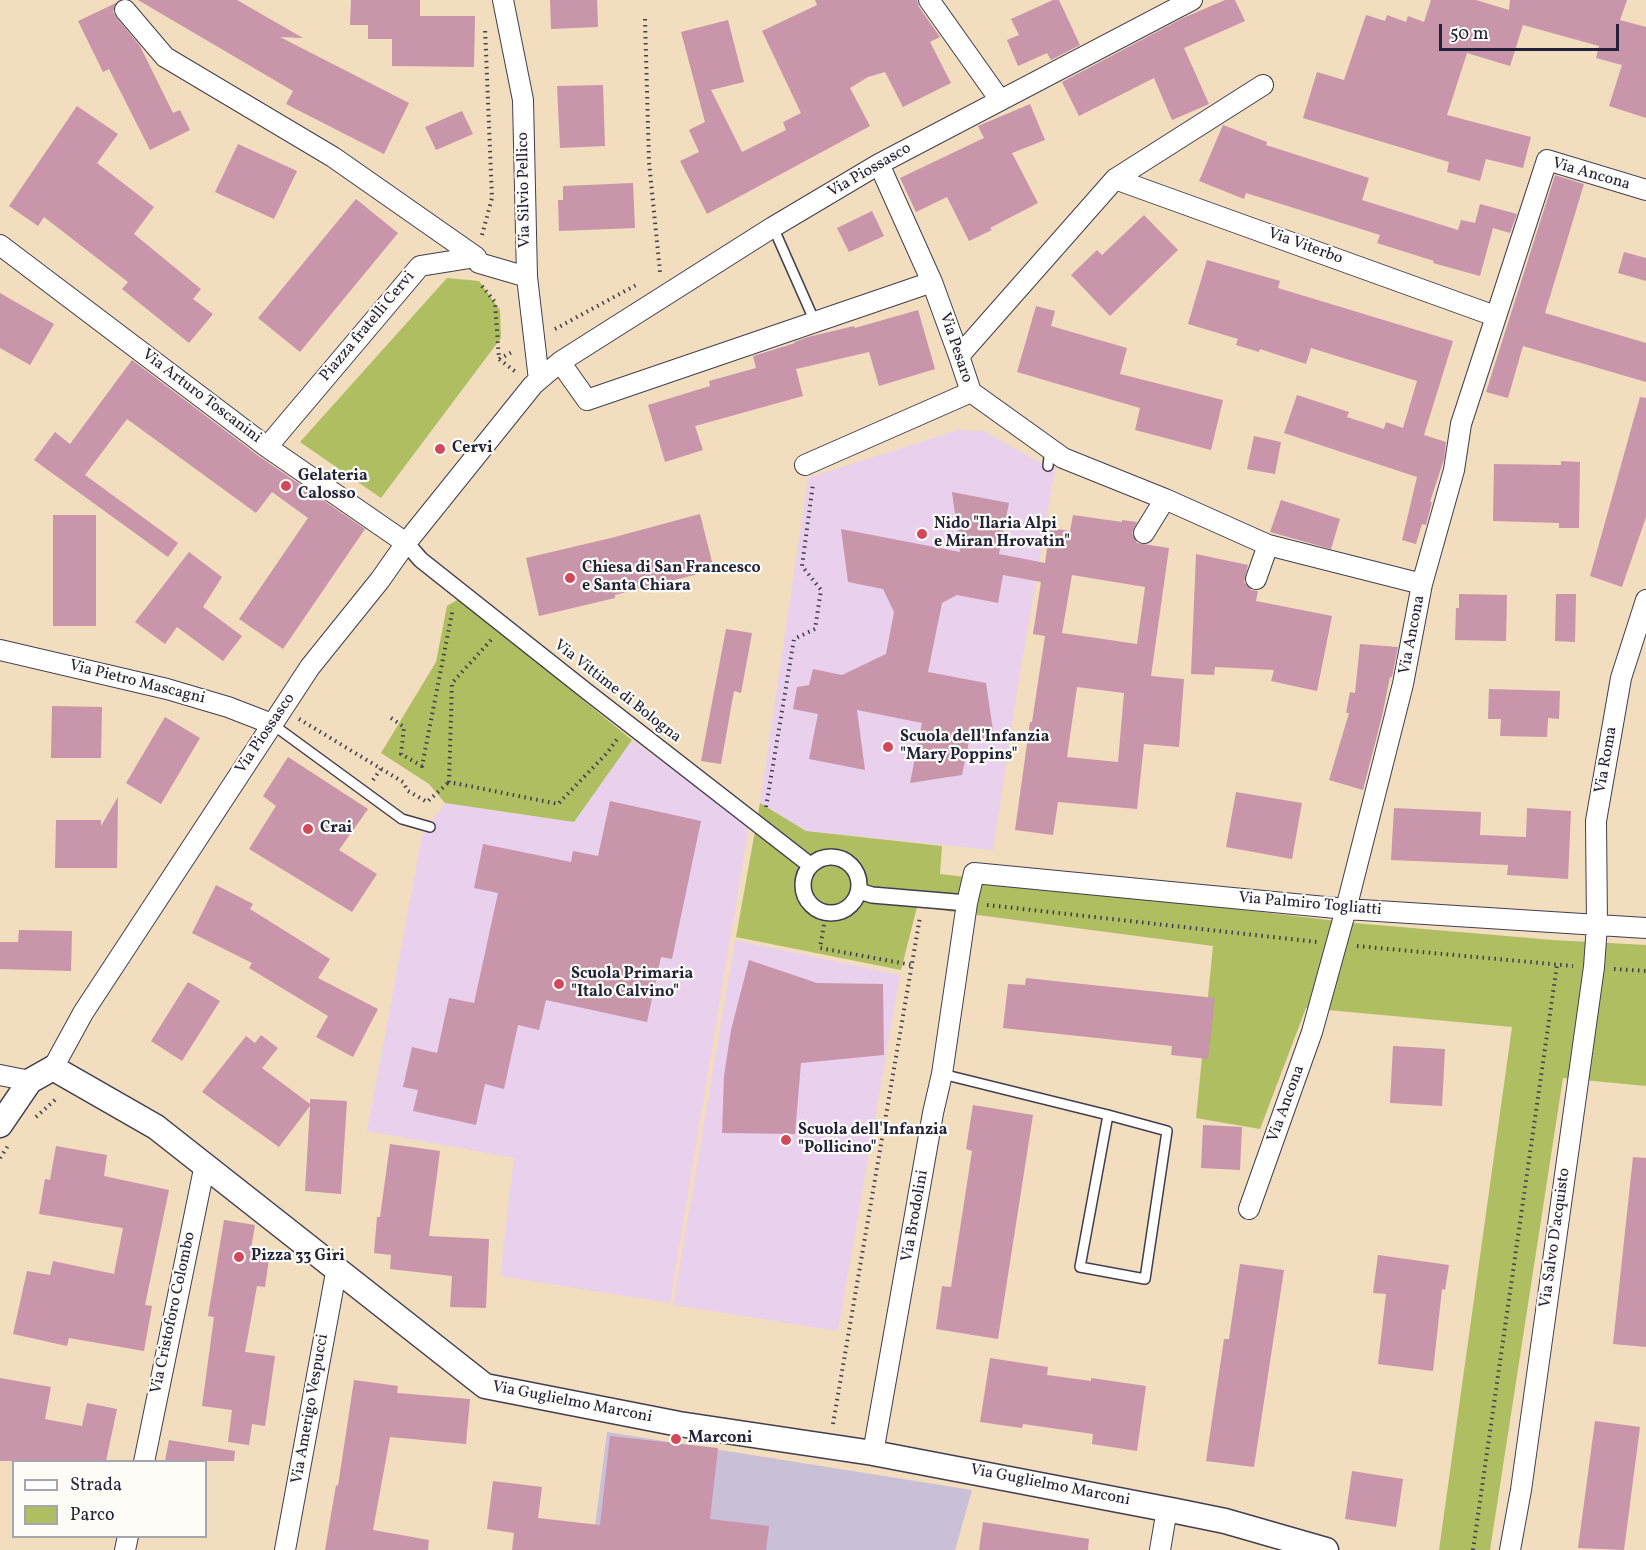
<!DOCTYPE html>
<style>
body{margin:0}
#map{position:relative;width:1646px;height:1550px;overflow:hidden;background:#f2ddbe;font-family:Vollkorn,serif}
canvas{display:block}
.legend{position:absolute;left:12px;top:1460px;width:195px;height:78px;box-sizing:border-box;background:#fdfcf7;border:2px solid #a5a5ac;margin:0;padding:8px 10px;list-style:none;font-size:18px;color:#22223b}
.legend li{display:flex;align-items:center;gap:12px;height:30px}
.legend b{width:30px;border:2px solid #a5a5ac}
.scale{position:absolute;left:1439px;top:24px;width:180px;height:27px;box-sizing:border-box;border:3px solid #22223b;border-top:0;padding-left:8px;font-size:18px;line-height:21px;white-space:nowrap;color:#22223b;-webkit-text-stroke:4px #fdfcf7;paint-order:stroke}
</style>
<div id="map">
<canvas width="1646" height="1550"></canvas>
<ul class="legend">
<li><b style="height:8px;background:#fff"></b>Strada</li>
<li><b style="height:16px;background:#aebe61"></b>Parco</li>
</ul>
<div class="scale">50 m</div>
</div>
<script>
const g = document.querySelector('canvas').getContext('2d');
g.lineJoin = 'round';
function fillPath(path, color) { g.fillStyle = color; g.fill(path, 'evenodd'); }
const poly = rows => new Path2D(rows.map(r => 'M' + r).join(''));
function stroke(path, color, width, dash) { g.strokeStyle = color; g.lineWidth = width; g.lineCap = dash ? 'butt' : 'round'; g.setLineDash(dash || []); g.stroke(path); }
function write(font, color, halo, rows, align = 'center') {
  g.font = font + ' Vollkorn,serif'; g.lineWidth = 4.5; g.setLineDash([]); g.textBaseline = 'middle'; g.strokeStyle = halo; g.fillStyle = color; for (const [text, x, y, turn = 0] of rows) {
    g.save(); g.translate(x, y); g.rotate((+turn || 0) * Math.PI / 180); g.textAlign = isNaN(turn) ? turn : align; if (halo) g.strokeText(text, 0, 0); g.fillText(text, 0, 0); g.restore();
  }
}
const built = poly([
 [957,430,984,431,1041,463,1055,469,1017,691,993,850,806,831,760,803,808,478],
 [632,740,749,825,670,1303,500,1276,514,1158,367,1131,422,836,445,803,574,822],
 [735,940,900,975,838,1331,673,1305]
]);
const industrial = poly([
 [607,1432,972,1490,955,1550,592,1550]
]);
const green = poly([
 [447,278,479,281,500,310,501,338,381,498,300,442],
 [459,599,632,740,574,822,445,803,429,784,381,753,436,662,447,606],
 [760,803,806,831,942,846,940,874,1354,923,1553,940,1646,945,1646,1086,1563,1078,1490,1550,1439,1550,1512,1027,1306,1008,1260,1129,1196,1118,1213,946,917,907,901,970,736,937]
]);
const building = poly([
 [138,0,237,0,303,38,280,37,409,103,384,154,286,104,293,91],
 [351,0,420,0,420,16,475,16,474,67,392,66,392,39,368,39,368,25,350,25],
 [550,0,597,0,598,27,551,29],
 [815,0,917,0,919,7,940,37,930,42,951,83,903,107,885,72,868,77,850,88,870,126,707,214,680,161,699,152,689,130,705,122,681,32,728,20,744,82,711,90,742,152,786,130,783,122,801,113,762,31,817,5],
 [1053,0,1059,0,1080,45,1051,60,1047,53,1018,66,1007,40,1019,35,1011,19],
 [1225,0,1235,0,1245,21,1184,48,1209,104,1172,120,1154,78,1079,116,1062,82,1183,18],
 [1431,0,1476,0,1509,10,1510,0,1627,0,1620,20,1646,27,1646,118,1609,106,1622,65,1596,58,1599,46,1523,25,1510,66,1467,53,1447,115,1531,137,1523,168,1486,159,1480,181,1447,172,1449,162,1303,118,1317,72,1344,80,1366,15,1385,21,1387,15,1406,22,1408,16,1424,22],
 [116,3,113,12,116,17,140,46,173,113,180,110,190,130,150,150,109,69,103,72,78,21],
 [603,85,605,146,560,148,557,86],
 [1030,104,1045,140,1012,153,1038,203,990,228,992,230,969,241,947,197,916,212,900,178,984,138,978,126],
 [77,106,118,134,97,163,154,207,134,234,201,289,193,299,213,314,189,343,122,289,128,282,44,217,38,226,9,206],
 [462,111,473,134,436,150,425,127],
 [1223,125,1267,142,1266,145,1369,178,1362,200,1458,230,1461,220,1475,223,1480,204,1517,214,1510,233,1493,228,1480,276,1433,263,1434,261,1377,243,1380,235,1246,193,1244,199,1199,181],
 [238,144,297,171,274,219,215,192],
 [1555,175,1584,184,1545,313,1646,343,1646,382,1523,346,1508,398,1486,392],
 [633,183,635,228,559,231,558,200,563,200,563,186],
 [356,199,398,233,300,352,258,318],
 [872,211,884,236,849,252,837,228],
 [1144,215,1178,250,1110,316,1071,275,1097,250,1102,255],
 [1624,252,1646,258,1646,281,1618,273],
 [1207,260,1280,281,1278,288,1453,341,1424,435,1446,442,1444,459,1430,502,1432,502,1426,525,1422,524,1416,544,1402,540,1417,477,1284,433,1297,395,1349,412,1347,417,1384,429,1386,422,1403,428,1417,381,1311,348,1306,364,1260,349,1259,352,1236,345,1238,339,1188,324],
 [0,293,54,324,30,365,0,348],
 [1036,306,1055,311,1051,326,1127,348,1120,374,1223,400,1211,450,1135,430,1140,408,1017,372],
 [918,310,935,369,879,386,869,352,796,369,803,396,695,426,703,450,665,462,648,405,710,386,709,381,756,368,753,356,795,343,794,342,808,337,854,326,855,328],
 [132,360,260,457,365,529,283,649,239,619,308,518,272,492,256,513,127,419,85,475,178,543,168,557,34,460,55,432,70,444],
 [1640,397,1646,398,1646,517,1622,587,1590,576],
 [1254,436,1281,442,1275,474,1247,469],
 [1561,461,1580,462,1579,528,1559,528,1559,523,1493,521,1494,464,1561,465],
 [952,492,1009,503,999,554,1045,563,1050,528,1070,531,1073,515,1122,522,1122,520,1137,522,1132,533,1137,543,1169,548,1151,676,1184,679,1179,747,1144,744,1137,809,1058,802,1053,835,1015,830,1030,722,1032,722,1045,636,1033,634,1041,582,1003,575,998,603,957,595,942,603,928,672,986,683,994,737,969,741,962,775,910,783,922,723,857,710,865,770,809,759,818,714,793,709,797,687,809,685,813,669,842,675,886,654,894,612,883,589,848,582,841,529,960,552],
 [1072,575,1145,587,1137,644,1062,633],
 [1077,687,1124,693,1118,762,1067,757],
 [1281,500,1340,519,1331,549,1270,532],
 [700,514,714,570,615,595,615,598,539,616,526,558,611,538],
 [53,515,96,515,96,626,53,626],
 [189,552,222,577,203,607,242,636,223,661,177,627,165,644,135,622],
 [1196,554,1248,565,1244,582,1251,590,1258,591,1256,601,1332,616,1317,691,1271,681,1274,670,1215,667,1214,675,1191,674],
 [1459,594,1507,595,1506,641,1455,640,1456,608,1459,608],
 [1556,594,1576,594,1575,642,1555,641],
 [726,629,752,633,741,693,734,691,721,764,701,761],
 [1360,644,1398,647,1392,677,1390,677,1382,716,1363,790,1329,780,1349,713,1346,713,1350,692,1355,693],
 [1489,689,1560,691,1559,719,1548,718,1547,737,1500,736,1501,719,1488,719],
 [52,706,102,707,101,758,51,758],
 [165,717,200,738,161,804,126,783],
 [288,757,368,809,339,850,377,874,352,912,249,849,276,806,263,796],
 [1236,792,1302,803,1292,859,1226,847],
 [118,797,117,868,55,868,56,820,101,820,101,826],
 [610,801,701,821,672,959,661,957,647,1022,546,1000,539,1030,518,1025,504,1089,485,1084,476,1125,413,1111,418,1090,403,1087,412,1047,437,1053,449,998,474,1003,498,893,474,888,483,844,571,862,573,851,598,856],
 [1394,808,1481,812,1480,835,1526,837,1527,808,1571,811,1568,879,1507,875,1508,865,1391,860],
 [216,885,253,904,250,909,330,959,318,978,378,1009,353,1057,316,1037,328,1016,249,968,252,963,192,933],
 [19,930,72,931,71,971,0,969,0,942,18,942],
 [749,960,817,983,883,984,884,1055,801,1063,795,1134,722,1133,724,1076,731,1030],
 [1026,978,1215,998,1208,1059,1171,1055,1172,1046,1003,1028,1008,984,1025,985],
 [188,982,220,1001,182,1061,151,1041],
 [261,1035,278,1048,262,1068,310,1104,310,1099,347,1101,341,1194,305,1191,310,1106,279,1147,202,1092,246,1036,255,1043],
 [1393,1046,1445,1049,1442,1106,1390,1103],
 [973,1105,1033,1115,998,1339,936,1329,942,1286,951,1287,972,1151,966,1149],
 [1203,1125,1242,1127,1240,1170,1201,1168],
 [390,1144,440,1151,429,1236,489,1239,486,1308,450,1307,452,1276,390,1269,391,1255,374,1253,377,1217,380,1217],
 [56,1146,107,1155,104,1176,169,1190,145,1305,152,1306,144,1351,69,1338,67,1346,13,1334,27,1271,50,1275,53,1261,114,1274,123,1228,39,1214,45,1179,50,1180],
 [1633,1157,1646,1158,1646,1347,1613,1344],
 [224,1220,255,1225,251,1249,270,1252,265,1287,257,1286,245,1352,275,1356,265,1426,252,1424,249,1445,228,1442,232,1410,202,1406,214,1317,208,1316],
 [1378,1255,1449,1265,1445,1290,1442,1289,1433,1371,1378,1364,1386,1294,1373,1293],
 [1240,1264,1284,1270,1254,1467,1206,1461,1224,1339,1229,1339],
 [990,1358,1048,1367,1047,1375,1091,1381,1091,1378,1146,1386,1137,1451,1092,1444,1093,1434,1023,1424,1022,1428,980,1422],
 [0,1378,51,1387,45,1419,82,1426,87,1403,117,1409,106,1461,0,1461],
 [354,1380,398,1386,397,1393,470,1399,466,1444,390,1437,373,1530,429,1540,428,1550,325,1550,336,1485,338,1486],
 [1595,1421,1640,1427,1624,1550,1578,1548],
 [610,1436,718,1448,710,1519,769,1526,766,1550,512,1550,514,1533,487,1529,493,1481,542,1487,538,1518,600,1525],
 [169,1440,235,1451,234,1461,165,1461],
 [1352,1471,1403,1479,1396,1527,1345,1519],
 [983,1522,1089,1539,1088,1550,979,1550]
]);
const path = poly([
 [645,19,649,162,660,272],
 [482,235,492,198,485,28],
 [482,286,495,302,499,359,517,373],
 [555,329,638,284],
 [499,359,514,351],
 [491,640,452,683,449,782,558,804,607,753,618,738],
 [391,718,404,727,401,754,422,766,453,608],
 [299,719,403,782,408,791,427,802,449,782],
 [373,780,381,769],
 [766,807,794,639,815,629,821,590,802,566,813,484],
 [987,905,1317,942],
 [826,913,820,948,912,965],
 [1357,946,1573,966],
 [1614,969,1646,971],
 [36,1117,57,1098],
 [0,1158,8,1146],
 [833,1424,920,917],
 [1473,1550,1557,965]
]);
const service = poly([
 [773,227,815,322],
 [1048,466,1050,448],
 [272,724,402,819,430,827],
 [942,1074,1108,1115,1167,1131,1145,1279,1080,1267,1108,1115]
]);
const pedestrian = poly([
 [406,543,421,560,585,690,810,865],
 '803 885a28 28 0 1 1 56 0a28 28 0 1 1-56 0Z',
 [859,891,872,895,967,903]
]);
const minor = poly([
 [503,0,523,100,527,277,539,380],
 [929,0,1000,100],
 [125,10,165,57,333,157,476,257],
 [879,164,932,282,959,356,971,392,1063,458,1165,499,1268,545,1422,584],
 [1115,179,1263,85],
 [0,245,267,447,406,543],
 [959,356,1115,179,1495,316],
 [560,362,587,400,932,282],
 [267,447,420,266,476,257,479,263,527,277],
 [805,465,971,392],
 [1144,533,1165,499],
 [1256,579,1268,545],
 [0,650,167,689,228,707,272,724],
 [53,1068,83,1013,310,667,380,580,406,543,533,385,560,362,773,227,879,164,1192,0],
 [0,1075,30,1081],
 [1249,1209,1312,1032,1346,909,1403,684,1422,584,1454,470,1461,424,1547,160,1646,190],
 [873,1453,933,1113,942,1074,967,903,974,873,1346,909,1646,928],
 [144,1462,205,1164],
 [125,1550,128,1536],
 [285,1550,337,1267],
 [1160,1550,1167,1509],
 [1510,1550,1521,1490,1594,967,1597,925,1596,821,1621,678,1646,600]
]);
const tertiary = poly([
 [0,1125,30,1081,53,1068,156,1127,485,1386,679,1424,873,1453,1176,1511,1225,1521,1326,1550]
]);
const markers = [
 [440,449,6,"#d1495b"],
 [286,486,6,"#d1495b"],
 [922,534,6,"#d1495b"],
 [570,578,6,"#d1495b"],
 [888,747,6,"#d1495b"],
 [308,829,6,"#d1495b"],
 [559,984,6,"#d1495b"],
 [786,1140,6,"#d1495b"],
 [239,1257,6,"#d1495b"],
 [676,1439,6,"#d1495b"]
];
const streetNames = [
 ["Via Piossasco",870,171,-30],
 ["Via Ancona",1591,175,16],
 ["Via Silvio Pellico",525,190,-91],
 ["Via Viterbo",1305,247,20],
 ["Piazza fratelli Cervi",368,327,-50],
 ["Via Pesaro",955,348,71],
 ["Via Arturo Toscanini",201,397,37],
 ["Via Ancona",1413,635,-79],
 ["Via Pietro Mascagni",137,683,14],
 ["Via Vittime di Bologna",617,692,38],
 ["Via Piossasco",266,734,-56],
 ["Via Roma",1607,760,-80],
 ["Via Palmiro Togliatti",1310,905,5],
 ["Via Ancona",1287,1104,-70],
 ["Via Brodolini",916,1216,-80],
 ["Via Salvo D'acquisto",1556,1238,-82],
 ["Via Cristoforo Colombo",174,1313,-78],
 ["Via Guglielmo Marconi",572,1403,11],
 ["Via Amerigo Vespucci",311,1409,-80],
 ["Via Guglielmo Marconi",1050,1486,11]
];
const poiNames = [
 ["Cervi",452,449],
 ["Gelateria",298,477],
 ["Calosso",298,495],
 ["Nido \"Ilaria Alpi",934,525],
 ["e Miran Hrovatin\"",934,543],
 ["Chiesa di San Francesco",582,569],
 ["e Santa Chiara",582,587],
 ["Scuola dell'Infanzia",900,738],
 ["\"Mary Poppins\"",900,756],
 ["Crai",320,829],
 ["Scuola Primaria",571,975],
 ["\"Italo Calvino\"",571,993],
 ["Scuola dell'Infanzia",798,1131],
 ["\"Pollicino\"",798,1149],
 ["Pizza 33 Giri",251,1257],
 ["Marconi",688,1439]
];
fillPath(built, '#e9d1ed');
fillPath(industrial, '#c9bfd7');
fillPath(green, '#aebe61');
fillPath(building, '#c895ab');
stroke(service, '#413e4f', 12);
stroke(pedestrian, '#413e4f', 18);
stroke(minor, '#413e4f', 22);
stroke(tertiary, '#413e4f', 27);
stroke(path, '#413e4f', 4, [1.5, 4.5]);
stroke(service, '#fff', 9);
stroke(pedestrian, '#fff', 15);
stroke(minor, '#fff', 20);
stroke(tertiary, '#fff', 24);
for (const [x, y, r, color] of markers) { const dot = new Path2D(); dot.arc(x, y, r, 0, 2 * Math.PI); g.fillStyle = color; g.fill(dot); stroke(dot, '#fdfcf7', 2); }
write('16px', '#22223b', '#fdfcf7', streetNames);
write('bold 16px', '#22223b', '#fdfcf7', poiNames, 'left');
</script>
